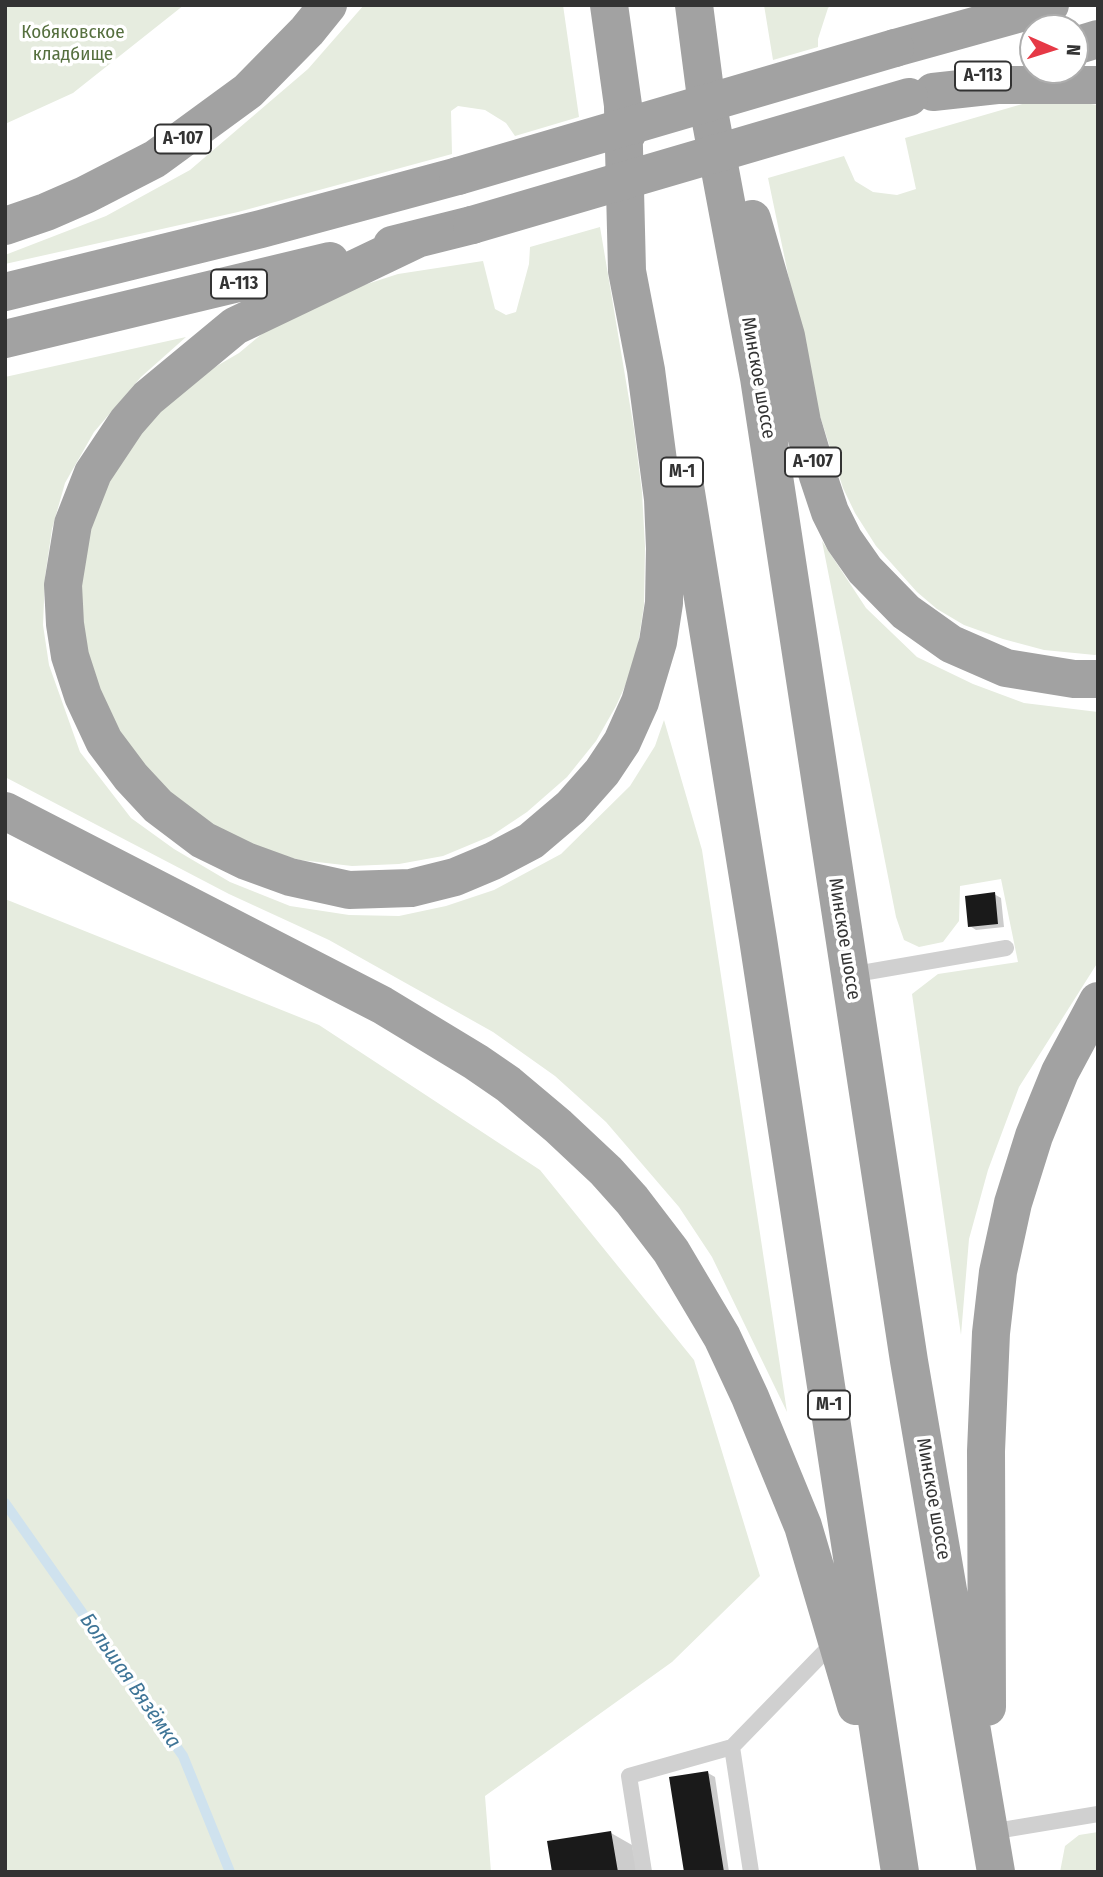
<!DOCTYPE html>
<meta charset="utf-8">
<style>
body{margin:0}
#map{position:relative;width:1103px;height:1877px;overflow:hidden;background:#fff;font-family:"Fira Sans Condensed",sans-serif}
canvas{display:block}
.frame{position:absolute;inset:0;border:7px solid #333;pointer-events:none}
.north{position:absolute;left:1019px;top:14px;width:70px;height:70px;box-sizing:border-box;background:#fff;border:2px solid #adadad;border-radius:50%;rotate:93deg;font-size:19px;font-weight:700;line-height:28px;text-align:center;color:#333}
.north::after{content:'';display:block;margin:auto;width:24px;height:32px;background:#e63946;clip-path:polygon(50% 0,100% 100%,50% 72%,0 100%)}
</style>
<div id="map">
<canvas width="1103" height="1877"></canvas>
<div class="frame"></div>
<div class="north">N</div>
</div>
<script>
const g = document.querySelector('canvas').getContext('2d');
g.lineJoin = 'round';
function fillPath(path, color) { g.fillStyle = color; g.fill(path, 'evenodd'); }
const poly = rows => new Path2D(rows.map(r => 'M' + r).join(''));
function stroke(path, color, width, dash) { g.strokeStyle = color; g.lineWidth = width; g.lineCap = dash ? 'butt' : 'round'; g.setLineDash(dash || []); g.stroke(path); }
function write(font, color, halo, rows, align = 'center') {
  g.font = font + ' "Fira Sans Condensed",sans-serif'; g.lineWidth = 7; g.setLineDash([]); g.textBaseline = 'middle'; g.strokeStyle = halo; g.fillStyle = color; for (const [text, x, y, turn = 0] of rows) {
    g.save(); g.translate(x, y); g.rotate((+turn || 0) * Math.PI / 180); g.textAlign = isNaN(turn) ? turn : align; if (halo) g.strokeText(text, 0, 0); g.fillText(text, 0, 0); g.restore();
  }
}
const green = poly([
 [5,5,184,5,73,93,5,124],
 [364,5,563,5,579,117,515,136,506,123,485,110,458,106,451,111,452,154,238,212,5,264,5,255,106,216,190,170,308,69],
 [764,5,831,5,828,8,818,39,818,47,773,60],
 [1043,98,1098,105,1098,654,1095,655,1044,650,1003,639,964,625,937,609,917,592,876,546,855,513,843,488,813,394,768,178,844,156,855,181,873,192,897,195,916,189,905,138],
 [600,227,634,429,642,492,645,547,644,605,635,664,616,706,596,741,567,777,527,812,491,836,443,856,399,864,352,866,300,860,262,850,219,829,182,805,129,748,104,706,87,652,80,592,86,539,100,496,123,454,174,395,203,374,239,353,293,308,398,274,483,261,495,309,506,315,516,312,529,264,530,247],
 [186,337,141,377,94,432,65,483,52,529,45,577,43,625,49,665,80,752,131,818,174,849,230,882,290,906,349,915,399,916,446,906,494,890,561,854,630,786,655,746,664,720,702,850,787,1412,712,1257,679,1207,606,1122,555,1076,493,1032,329,940,229,894,5,777,5,377],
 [822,541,866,608,917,657,973,684,1024,703,1098,712,1098,962,1019,1087,988,1170,969,1239,961,1335,912,994,938,974,1018,962,1001,879,960,886,959,921,943,942,919,947,904,940,896,917],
 [5,899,319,1025,540,1170,694,1360,760,1576,672,1662,485,1796,491,1872,5,1872],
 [1098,1832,1098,1872,1060,1872,1065,1846,1079,1835]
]);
const shadow = poly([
 [994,894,1001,898,1004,927,976,930,970,926],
 [708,1773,715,1777,729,1872,686,1872],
 [611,1833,632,1845,637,1872,553,1872]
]);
const stream = poly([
 [5,1503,183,1756,230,1872]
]);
const building = poly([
 [995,892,998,924,968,927,965,896],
 [708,1771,724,1872,684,1872,669,1777],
 [611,1831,618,1872,552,1872,547,1841]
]);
const service = poly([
 [850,975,1006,948],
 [990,1832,1098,1814],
 [644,1872,629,1776,732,1747],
 [751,1872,732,1747,835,1641]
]);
const trunk = poly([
 [609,5,627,134],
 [694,5,705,90,759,378,909,1361,996,1872],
 [1075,46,1098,39],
 [895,48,1050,5],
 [933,92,997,85,1098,85],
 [752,219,786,336,802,422,818,476,830,512,844,540,865,570,906,612,951,644,1006,668,1074,679,1098,679],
 [5,226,46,212,85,195,155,159,248,91,307,31,328,5],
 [417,239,235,326,148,398,127,422,93,473,73,524,63,585,65,624,70,656,83,696,104,741,131,777,158,806,203,840,246,861,290,877,349,890,411,888,455,877,493,861,531,841,571,807,602,772,622,742,640,702,658,642,664,603,665,548,663,499,646,370,627,271,623,108],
 [392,245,472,225],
 [5,292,261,229,458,176],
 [5,339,330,261],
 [684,480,758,939,900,1872],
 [5,811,382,1005,476,1062,508,1084,558,1126,606,1171,632,1200,671,1251,722,1337,750,1397,803,1526,856,1706],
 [987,1707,986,1451,991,1333,998,1272,1013,1203,1034,1136,1060,1072,1098,1001]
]);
const trunkBridge = poly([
 [458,176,895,48],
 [472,225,909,97]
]);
const shields = [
 [983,76,56],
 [183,139,56],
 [239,284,56],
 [813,462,56],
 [682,472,42],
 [829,1405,42]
];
const shieldNames = [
 ["А-113",983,76],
 ["А-107",183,139],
 ["А-113",239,284],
 ["А-107",813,462],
 ["М-1",682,472],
 ["М-1",829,1405]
];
const parkNames = [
 ["Кобяковское",73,33],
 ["кладбище",73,55]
];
const streetNames = [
 ["Минское шоссе",758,378,80],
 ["Минское шоссе",844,939,81],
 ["Минское шоссе",933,1499,80]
];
const waterNames = [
 ["Большая Вязёмка",130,1681,55]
];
fillPath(green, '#e6ecdf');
fillPath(shadow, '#0003');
stroke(stream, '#cfe2ee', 10);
fillPath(building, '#1a1a1a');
stroke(service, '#d0d0d0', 16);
stroke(trunk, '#a2a2a2', 38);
stroke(trunkBridge, '#a2a2a2', 38);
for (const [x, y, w] of shields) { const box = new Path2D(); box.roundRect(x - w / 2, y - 14.5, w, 29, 5); g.fillStyle = '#fff'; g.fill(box); stroke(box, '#333', 2); }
write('bold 18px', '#333', null, shieldNames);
write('19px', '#56703f', '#fff', parkNames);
write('19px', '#333', '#fff', streetNames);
write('italic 21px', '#3f7597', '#fff', waterNames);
</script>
